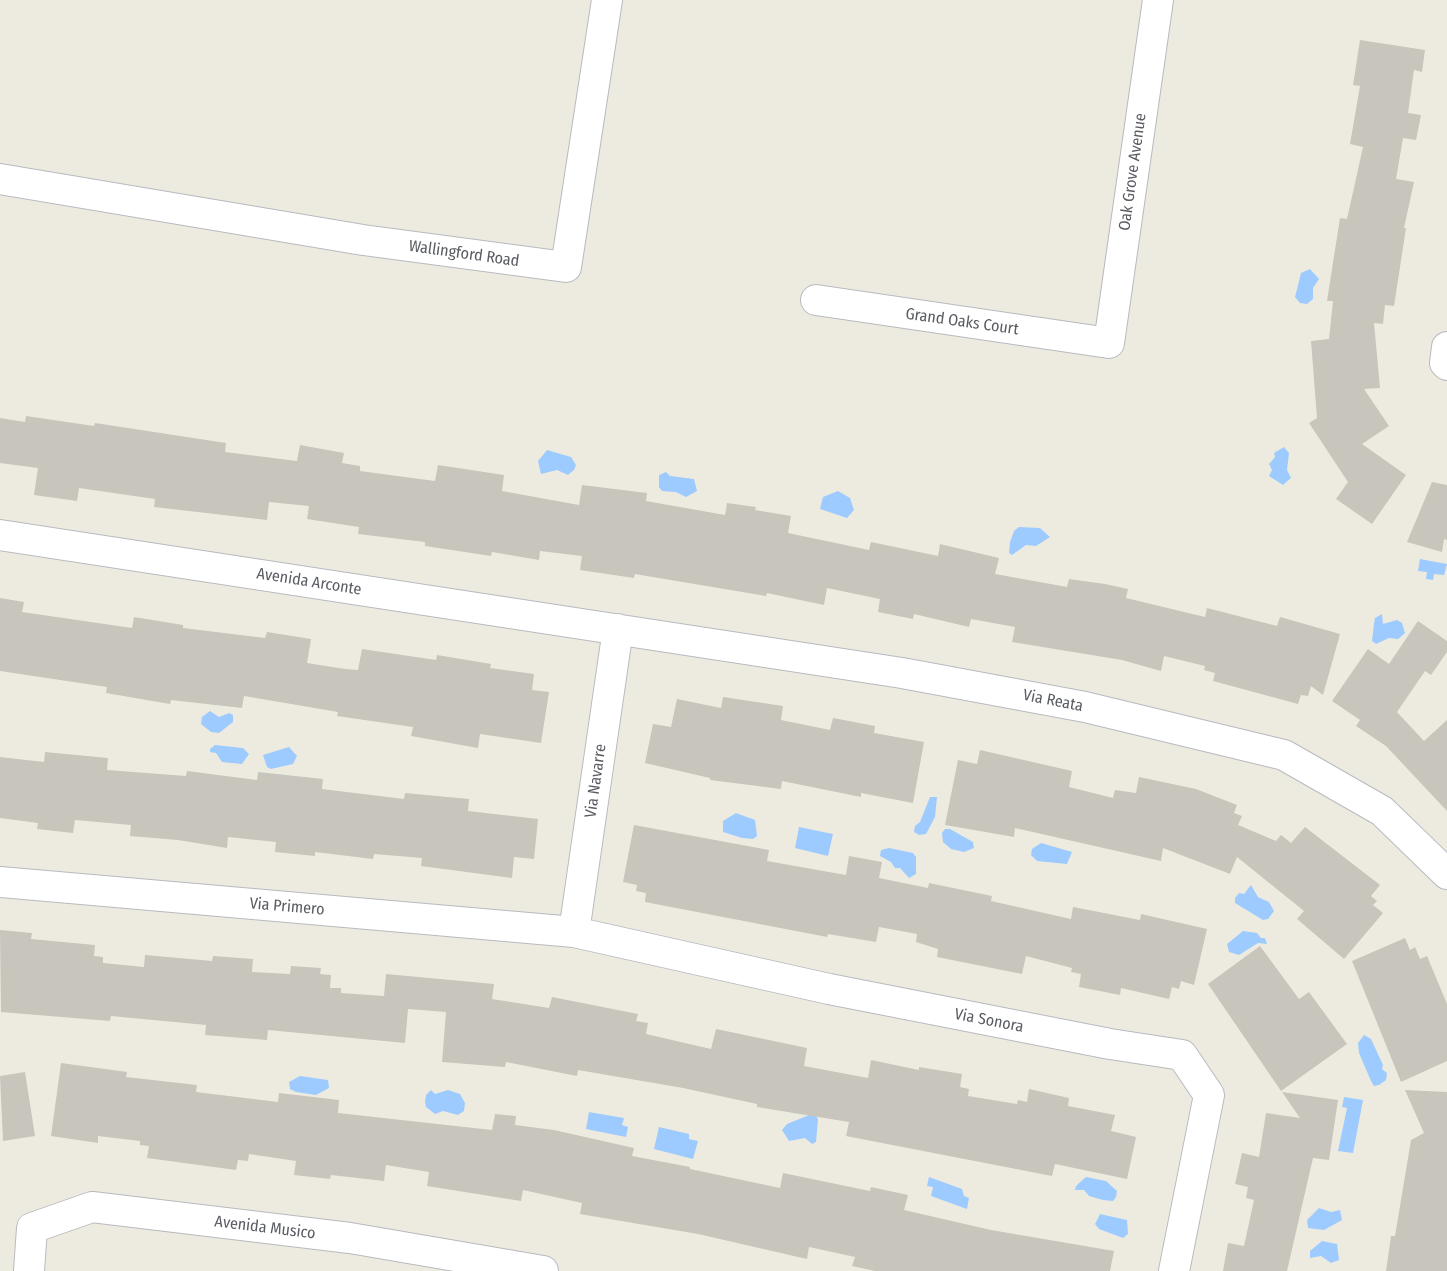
<!DOCTYPE html>
<style>
body{margin:0}
canvas{display:block;background:#edebdf}
</style>
<canvas width="1447" height="1271"></canvas>
<script>
const g = document.querySelector('canvas').getContext('2d');
g.lineJoin = 'round';
function fillPath(path, color) { g.fillStyle = color; g.fill(path, 'evenodd'); }
const poly = rows => new Path2D(rows.map(r => 'M' + r).join(''));
function stroke(path, color, width, dash) { g.strokeStyle = color; g.lineWidth = width; g.lineCap = dash ? 'butt' : 'round'; g.setLineDash(dash || []); g.stroke(path); }
function write(font, color, halo, rows, align = 'center') {
  g.font = font + ' "Fira Sans Condensed",sans-serif'; g.lineWidth = 4.5; g.setLineDash([]); g.textBaseline = 'middle'; g.strokeStyle = halo; g.fillStyle = color; for (const [text, x, y, turn = 0] of rows) {
    g.save(); g.translate(x, y); g.rotate((+turn || 0) * Math.PI / 180); g.textAlign = isNaN(turn) ? turn : align; if (halo) g.strokeText(text, 0, 0); g.fillText(text, 0, 0); g.restore();
  }
}
const water = poly([
 [1310,269,1319,279,1313,288,1313,299,1307,304,1300,303,1295,297,1301,273],
 [1284,447,1289,453,1287,470,1291,478,1283,485,1269,476,1272,470,1269,464,1275,457,1274,453],
 [547,450,571,457,576,465,574,470,568,475,557,470,541,474,538,461],
 [666,472,670,476,694,479,697,491,686,497,676,492,662,491,659,487,659,475],
 [838,491,850,498,854,510,847,518,820,509,823,497],
 [1019,527,1040,528,1050,537,1036,546,1026,545,1012,555,1009,553,1010,542,1014,531],
 [1420,559,1447,564,1444,575,1434,574,1433,580,1426,579,1427,572,1418,571],
 [1382,614,1383,624,1397,620,1402,623,1405,633,1398,639,1389,638,1376,644,1372,641,1374,624,1375,618],
 [210,711,219,717,229,713,233,715,233,722,219,733,211,732,201,724,202,717],
 [215,745,243,748,249,754,242,764,222,762,216,753,210,752,210,749],
 [289,747,297,756,293,764,271,769,267,767,263,755],
 [930,797,937,797,935,817,926,834,919,835,914,832,915,826,920,822],
 [736,813,755,820,757,836,753,839,742,838,723,832,723,821],
 [799,827,833,834,828,856,795,848],
 [945,829,950,829,973,842,974,848,964,852,951,849,943,842,942,833],
 [1041,843,1072,852,1067,864,1037,861,1031,855,1032,849],
 [889,848,913,853,916,857,916,874,909,878,900,868,895,868,891,862,880,856,881,850],
 [1251,885,1258,897,1269,902,1274,911,1268,919,1263,920,1235,903,1235,898,1239,893,1244,894],
 [1243,931,1257,933,1261,938,1265,938,1267,944,1258,943,1239,955,1229,952,1227,944],
 [1364,1035,1371,1039,1383,1065,1382,1069,1387,1073,1386,1080,1379,1085,1374,1086,1371,1081,1359,1053,1358,1043],
 [300,1076,328,1080,329,1088,316,1095,296,1092,290,1089,289,1082],
 [431,1090,435,1094,448,1090,460,1094,465,1103,464,1111,458,1115,443,1111,435,1114,426,1107,425,1102,426,1095],
 [1344,1097,1363,1100,1353,1153,1338,1151,1347,1108,1342,1107],
 [589,1112,624,1118,622,1125,628,1127,626,1137,586,1129],
 [814,1113,818,1119,816,1142,812,1144,805,1138,789,1141,782,1130,787,1124],
 [659,1127,689,1134,689,1139,698,1141,693,1159,654,1149],
 [929,1177,962,1189,964,1196,969,1198,967,1209,931,1196,933,1187,927,1186],
 [1086,1177,1106,1181,1117,1191,1116,1197,1113,1201,1103,1200,1089,1196,1084,1190,1075,1190,1076,1186],
 [1319,1208,1331,1212,1340,1210,1342,1220,1324,1230,1308,1228,1307,1220],
 [1100,1214,1127,1220,1128,1234,1123,1238,1099,1229,1095,1224],
 [1322,1241,1337,1244,1339,1260,1331,1263,1321,1256,1310,1258,1310,1251]
]);
const building = poly([
 [1360,40,1425,50,1422,72,1414,70,1408,113,1421,115,1416,140,1403,138,1396,179,1414,182,1404,228,1406,228,1394,306,1385,305,1383,324,1374,323,1380,388,1364,389,1389,426,1362,444,1406,475,1372,524,1336,499,1348,482,1309,423,1317,418,1311,341,1329,339,1333,301,1327,301,1340,218,1347,219,1363,147,1350,144,1360,86,1353,85],
 [26,416,94,426,95,423,226,443,225,452,297,461,300,445,344,453,342,463,360,466,360,471,435,481,438,465,504,475,502,491,579,505,582,485,647,493,646,501,725,515,727,503,756,507,755,510,791,516,788,533,869,550,871,542,938,556,940,544,999,558,995,574,1067,587,1069,579,1105,584,1128,589,1126,598,1205,617,1207,608,1277,626,1280,617,1340,634,1323,695,1311,686,1308,696,1301,695,1298,704,1213,681,1215,673,1204,670,1205,666,1164,656,1161,671,1122,660,1012,642,1015,627,971,619,969,627,914,614,913,619,878,612,880,599,827,588,824,605,767,593,766,596,635,574,634,578,580,570,582,556,540,551,539,560,492,552,491,556,425,546,425,542,358,534,359,527,307,519,309,506,269,502,267,520,154,507,155,499,79,488,77,501,34,495,38,468,0,463,0,418,25,422],
 [1432,482,1447,485,1447,540,1444,539,1442,552,1407,542],
 [0,598,24,602,22,612,132,628,134,617,183,625,183,628,265,638,267,632,311,639,307,663,345,669,358,670,362,649,436,660,437,655,491,664,490,668,534,674,532,690,549,692,541,743,480,734,478,748,411,736,413,727,337,716,338,712,244,696,242,708,171,700,170,704,106,693,107,687,0,671],
 [1418,621,1447,641,1447,652,1431,675,1425,671,1397,712,1424,741,1447,720,1447,811,1386,746,1356,726,1360,720,1332,701,1368,649,1389,664],
 [723,697,783,706,781,720,830,730,833,718,875,726,874,733,924,742,913,803,861,793,861,797,782,781,781,789,710,780,710,778,645,763,653,724,671,727,677,699,721,708],
 [980,750,1072,771,1069,787,1113,798,1115,790,1136,793,1139,777,1196,789,1237,805,1234,813,1242,816,1238,825,1276,841,1281,835,1291,843,1305,827,1380,885,1371,896,1377,901,1373,905,1383,913,1344,959,1297,919,1304,911,1237,857,1230,874,1163,848,1161,861,1015,828,1014,837,945,825,958,760,977,764],
 [45,752,108,758,107,770,186,776,187,771,257,780,258,772,323,779,322,789,404,799,405,793,469,799,468,811,538,819,534,859,514,857,512,878,421,866,422,858,374,854,373,859,315,852,315,856,275,852,276,842,228,837,227,848,178,840,130,836,131,825,75,820,73,833,37,829,38,823,0,818,0,757,44,762],
 [634,825,769,850,767,861,846,875,849,856,882,862,879,878,928,888,929,883,992,896,991,901,1071,919,1073,907,1140,920,1141,914,1207,929,1194,985,1181,981,1179,989,1172,987,1169,999,1121,988,1120,995,1079,987,1081,974,1071,972,1072,968,1026,956,1022,974,937,957,938,949,916,942,917,934,879,927,876,942,828,934,827,937,645,902,646,893,636,891,637,885,623,882],
 [0,930,32,933,31,939,95,945,94,956,103,957,103,963,144,967,145,955,212,961,213,956,253,959,252,972,290,974,291,966,321,968,320,974,331,975,330,988,341,988,341,993,384,996,386,974,494,984,492,999,549,1008,552,997,638,1014,636,1021,648,1023,646,1034,711,1049,716,1029,807,1048,804,1066,868,1078,871,1060,919,1070,919,1067,962,1074,960,1087,969,1089,968,1096,1017,1104,1018,1100,1027,1102,1029,1089,1069,1098,1068,1106,1115,1115,1111,1131,1136,1137,1127,1179,1055,1164,1052,1176,846,1136,849,1122,757,1107,757,1104,683,1088,578,1070,577,1076,506,1062,505,1067,442,1062,446,1012,408,1009,405,1043,268,1030,267,1040,205,1035,206,1025,111,1016,110,1021,1,1012],
 [1405,938,1410,950,1415,947,1420,959,1427,956,1447,1004,1447,1061,1401,1082,1352,961],
 [1260,946,1299,999,1309,992,1347,1044,1281,1091,1208,984],
 [61,1063,127,1072,126,1077,197,1085,196,1092,278,1102,279,1093,339,1100,338,1113,492,1130,495,1114,516,1116,515,1125,554,1130,634,1148,632,1156,690,1167,690,1169,780,1188,783,1173,870,1191,871,1187,908,1195,904,1210,991,1230,1114,1251,1110,1271,875,1271,852,1266,855,1257,809,1247,807,1259,698,1234,580,1214,582,1203,523,1190,521,1201,427,1186,429,1172,386,1165,384,1181,331,1175,330,1179,294,1175,296,1161,249,1154,248,1161,238,1160,236,1170,147,1158,149,1146,140,1145,140,1141,98,1136,98,1143,51,1136],
 [25,1072,35,1136,3,1141,0,1076],
 [1405,1090,1447,1092,1447,1271,1386,1271,1391,1236,1395,1236,1411,1140,1424,1133],
 [1282,1092,1338,1100,1329,1160,1313,1158,1287,1271,1223,1271,1228,1243,1244,1246,1254,1200,1246,1198,1248,1187,1235,1184,1242,1153,1259,1157,1266,1113,1300,1118]
]);
const minor = poly([
 [0,179,363,240,566,267,607,0],
 [816,300,1109,343,1158,0],
 [1447,347,1445,363,1447,365],
 [0,535,902,673,1085,707,1284,755,1382,811,1447,874],
 [0,882,574,932,829,989,1110,1044,1182,1055,1209,1095,1174,1271],
 [574,932,618,629],
 [29,1271,32,1228,92,1207,350,1238,543,1271]
]);
const streetNames = [
 ["Oak Grove Avenue",1133,172,-82],
 ["Wallingford Road",464,254,8],
 ["Grand Oaks Court",962,322,8],
 ["Avenida Arconte",309,582,9],
 ["Via Reata",1053,701,11],
 ["Via Navarre",596,781,-82],
 ["Via Primero",287,907,5],
 ["Via Sonora",989,1021,11],
 ["Avenida Musico",265,1228,7]
];
fillPath(water, '#9dcbff');
fillPath(building, '#c8c5bd');
stroke(minor, '#b8bac0', 32);
stroke(minor, '#fff', 30);
write('16px', '#595c62', '#fff', streetNames);
</script>
